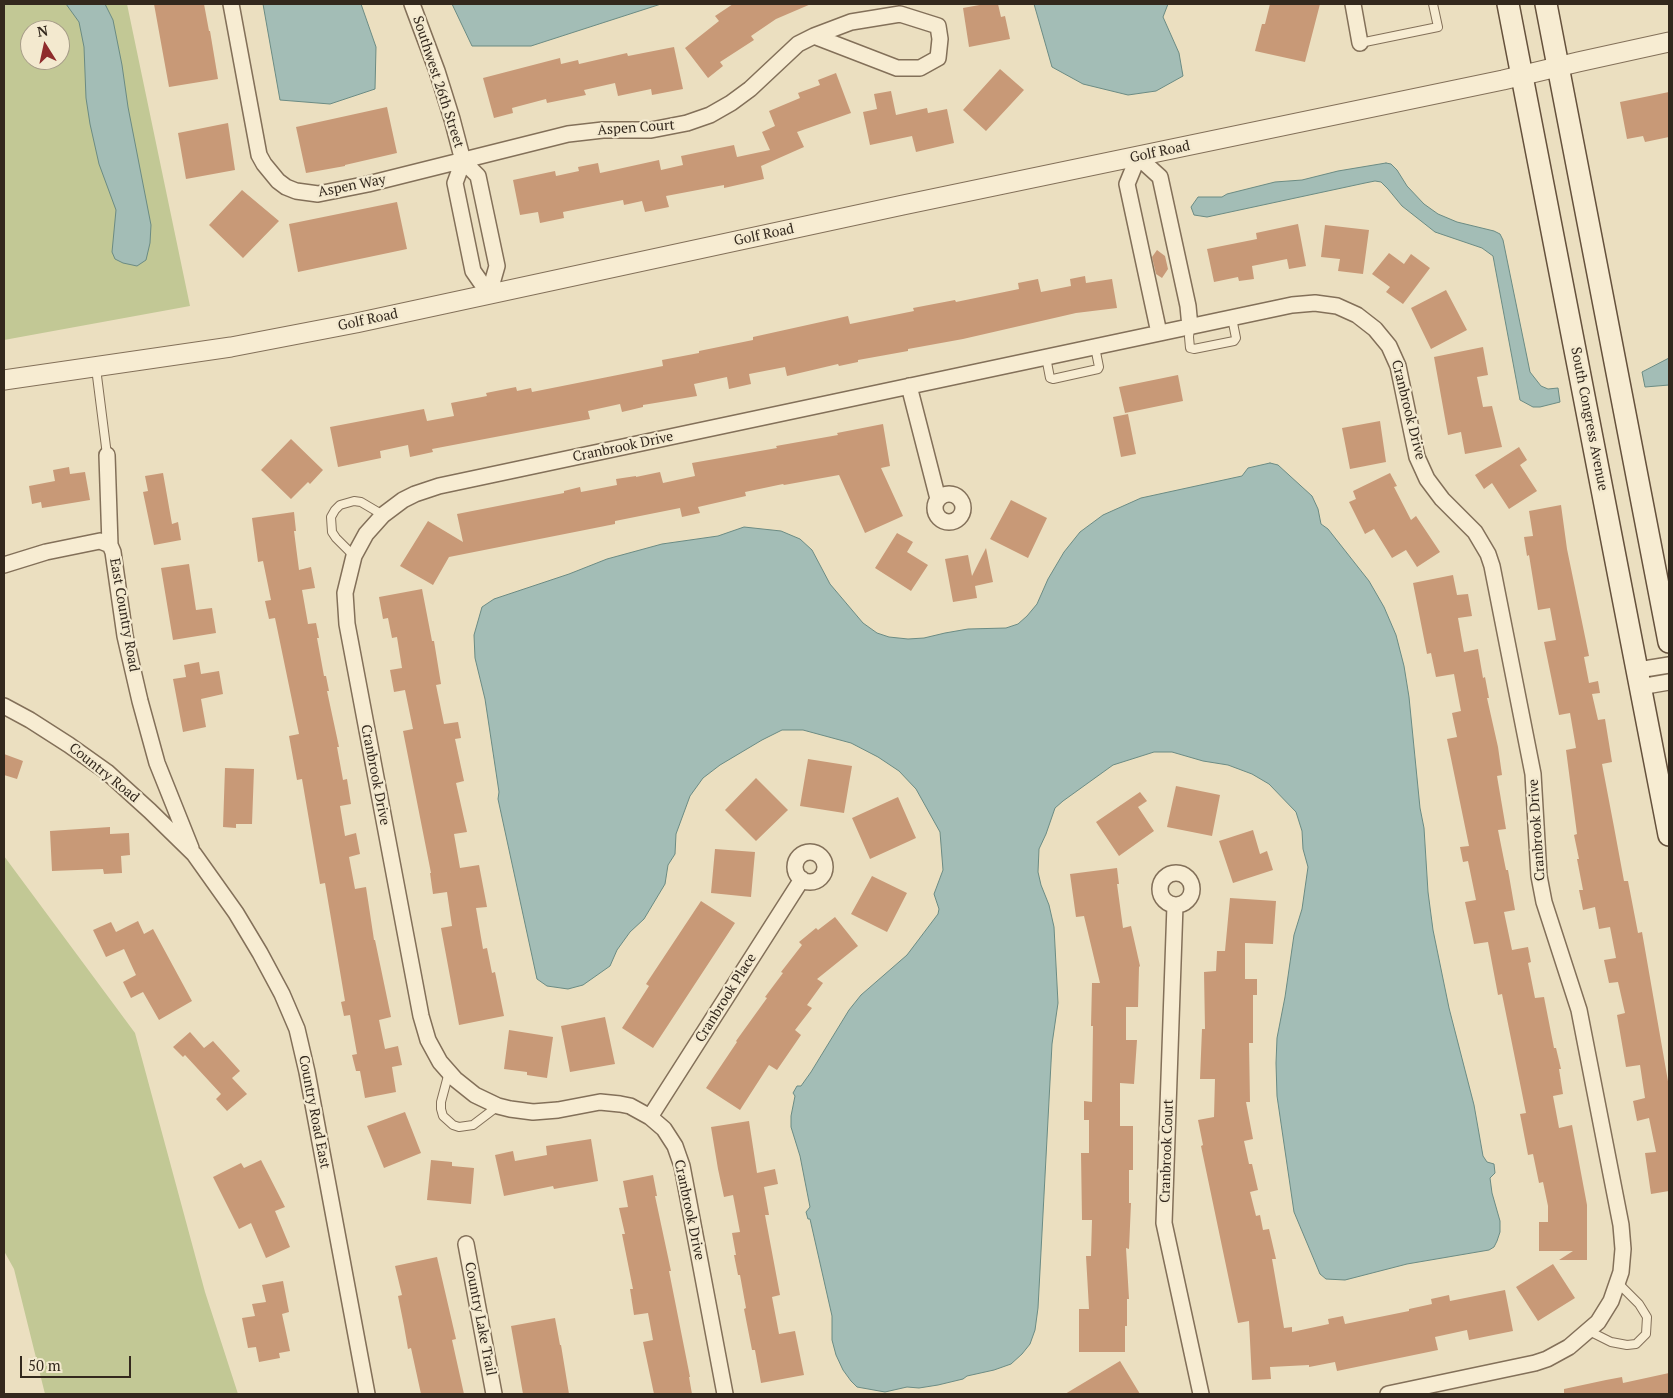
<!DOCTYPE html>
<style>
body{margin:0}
#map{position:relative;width:1673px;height:1398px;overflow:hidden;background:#ebdfc0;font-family:"PT Serif",serif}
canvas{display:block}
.frame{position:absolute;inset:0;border:5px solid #33281d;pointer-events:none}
.north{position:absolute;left:20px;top:20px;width:50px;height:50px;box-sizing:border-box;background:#f3e9cf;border:1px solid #a69c88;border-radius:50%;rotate:350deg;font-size:14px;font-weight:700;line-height:20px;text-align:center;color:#33281d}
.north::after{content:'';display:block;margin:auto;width:18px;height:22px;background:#8f2c2c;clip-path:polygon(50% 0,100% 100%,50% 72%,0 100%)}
.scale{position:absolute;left:20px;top:1356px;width:111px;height:22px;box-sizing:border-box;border:2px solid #33281d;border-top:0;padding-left:6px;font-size:15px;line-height:18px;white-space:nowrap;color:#33281d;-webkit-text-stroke:4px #f3e9cf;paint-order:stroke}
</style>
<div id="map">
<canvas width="1673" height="1398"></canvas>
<div class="frame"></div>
<div class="north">N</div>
<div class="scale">50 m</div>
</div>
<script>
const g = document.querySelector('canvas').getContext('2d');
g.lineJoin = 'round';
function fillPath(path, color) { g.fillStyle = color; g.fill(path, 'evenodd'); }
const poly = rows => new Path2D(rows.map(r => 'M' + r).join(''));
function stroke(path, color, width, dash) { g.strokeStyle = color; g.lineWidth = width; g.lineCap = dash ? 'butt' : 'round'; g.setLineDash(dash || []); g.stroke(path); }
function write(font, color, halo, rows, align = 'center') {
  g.font = font + ' "PT Serif",serif'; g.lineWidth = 4.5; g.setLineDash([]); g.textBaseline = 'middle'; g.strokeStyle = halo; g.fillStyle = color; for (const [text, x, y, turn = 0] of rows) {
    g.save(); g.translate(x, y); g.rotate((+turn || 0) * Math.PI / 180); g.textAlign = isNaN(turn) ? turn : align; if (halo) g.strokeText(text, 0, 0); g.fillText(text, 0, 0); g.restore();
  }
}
const green = poly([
 [4,4,127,4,190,306,4,340],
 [30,30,60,30,60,60,30,60],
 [4,856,135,1033,205,1292,238,1394,45,1394,14,1269,4,1251]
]);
const water = poly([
 [66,4,105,4,113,20,122,65,128,107,151,225,150,243,146,260,137,266,123,263,115,259,112,252,116,210,99,164,90,124,86,98,84,47,79,22,66,4],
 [263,4,361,4,376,47,375,89,330,104,280,100,263,4],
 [452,4,661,4,531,46,472,46,452,4],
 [1034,4,1168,4,1163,17,1179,53,1183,76,1156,91,1128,95,1083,84,1052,67,1034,4],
 [1386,163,1391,164,1397,170,1407,186,1424,204,1438,214,1457,222,1494,231,1500,234,1503,240,1530,372,1541,386,1548,389,1558,388,1560,402,1540,407,1533,407,1520,400,1493,256,1482,248,1435,232,1402,206,1388,189,1381,182,1375,181,1365,183,1207,217,1194,215,1191,207,1198,197,1222,197,1227,194,1275,182,1302,180,1338,171,1386,163],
 [1669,358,1669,385,1645,387,1642,372,1669,358],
 [1270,463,1278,465,1312,496,1318,509,1321,524,1328,529,1369,581,1384,607,1396,635,1404,666,1409,697,1420,808,1424,828,1428,892,1433,930,1449,1008,1474,1105,1483,1156,1487,1162,1494,1164,1495,1173,1490,1178,1492,1193,1500,1221,1500,1232,1497,1241,1494,1247,1489,1250,1407,1264,1345,1280,1326,1279,1320,1274,1294,1212,1277,1096,1276,1063,1277,1038,1285,997,1294,935,1302,909,1308,867,1303,849,1302,831,1296,812,1269,784,1252,774,1228,765,1203,761,1172,752,1154,752,1113,765,1063,801,1055,808,1046,834,1039,849,1038,872,1041,885,1049,905,1054,927,1058,1003,1052,1044,1038,1308,1035,1330,1030,1344,1022,1354,1011,1364,994,1370,967,1376,963,1379,938,1385,919,1388,907,1387,885,1392,857,1387,851,1381,843,1370,836,1355,832,1340,832,1316,810,1219,808,1219,806,1212,810,1207,800,1156,791,1127,791,1116,795,1096,793,1093,797,1086,801,1086,811,1072,849,1010,861,995,907,955,938,914,939,909,934,894,943,870,940,832,916,789,899,771,878,757,851,743,803,730,782,730,762,740,720,765,703,778,690,796,676,834,675,854,668,865,665,884,644,919,630,932,617,950,610,966,583,985,568,989,547,986,537,979,498,799,499,792,485,699,475,658,474,635,482,607,494,599,569,574,607,559,662,544,718,536,744,527,781,531,800,539,812,550,830,584,863,623,877,633,889,637,908,639,924,638,945,633,968,629,1006,628,1018,624,1027,616,1037,604,1048,579,1064,552,1080,532,1103,515,1141,498,1242,476,1248,468,1270,463]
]);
const building = poly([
 [154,4,204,4,209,31,210,31,218,79,169,87],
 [733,4,811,4,776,19,751,36,754,40,720,62,723,66,708,78,685,48,719,21,715,16],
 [985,4,998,4,1001,17,1005,16,1010,39,969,47,963,8],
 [1270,4,1320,4,1305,62,1255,51,1262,24,1265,24],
 [674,47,683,89,652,95,651,89,618,96,615,83,584,90,586,95,547,103,546,99,512,108,513,113,494,118,483,78,560,58,561,64,578,60,579,64,627,53,628,56],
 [1000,69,1024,90,986,131,963,110],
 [836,73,851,113,797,132,804,147,761,166,764,179,724,188,724,185,666,196,669,207,645,212,642,201,624,205,623,200,563,212,564,218,540,223,538,212,520,215,513,180,555,171,556,176,579,171,578,167,598,163,600,173,659,160,661,170,683,165,681,156,734,145,737,157,770,150,762,132,775,126,769,111,800,98,798,93,820,85,818,80],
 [891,91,896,115,927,108,928,113,947,109,954,143,916,152,912,136,870,145,863,112,877,109,874,94],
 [1669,92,1669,137,1645,142,1643,136,1627,139,1620,102],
 [387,107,397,153,345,165,345,166,306,173,296,127],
 [228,123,235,170,186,179,178,133],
 [242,190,279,221,243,258,209,225],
 [397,202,407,249,298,272,289,224],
 [1298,224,1306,266,1289,269,1287,259,1252,266,1254,279,1239,281,1238,277,1214,282,1207,249,1257,239,1256,233],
 [1325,225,1369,230,1363,274,1338,271,1340,259,1321,257],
 [1157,250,1165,256,1168,269,1162,278,1156,274,1152,257],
 [1389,253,1404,264,1411,254,1430,268,1403,304,1386,292,1390,287,1372,274],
 [1085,276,1086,283,1112,279,1117,308,1076,313,963,339,908,349,908,351,858,360,858,362,839,366,838,364,787,376,785,367,749,374,751,384,729,389,727,377,694,384,697,396,643,405,643,407,622,412,620,404,588,411,590,419,432,449,433,452,410,457,408,445,380,451,381,458,338,467,330,427,424,409,427,421,454,416,451,403,487,396,486,393,516,387,517,391,531,388,532,392,663,366,662,360,699,353,699,351,753,340,753,337,848,316,850,324,914,311,913,308,955,300,956,302,1019,289,1018,283,1038,279,1041,292,1071,286,1070,279],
 [1446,290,1467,330,1431,349,1411,308],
 [1483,347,1488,375,1477,377,1483,407,1492,406,1502,447,1465,454,1461,432,1448,435,1434,357],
 [1178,375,1183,401,1125,413,1119,387],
 [1128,414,1136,454,1121,457,1113,417],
 [1380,421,1386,462,1350,469,1342,428],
 [883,424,890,466,881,468,903,516,865,533,839,475,784,485,783,484,745,492,746,496,698,507,700,513,682,517,680,508,615,521,615,524,449,557,433,585,400,566,428,521,463,542,457,514,564,493,564,491,580,487,581,492,617,485,616,479,636,476,636,477,660,472,663,483,695,476,692,463,777,448,776,446,838,435,837,433],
 [291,439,323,470,310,484,308,482,291,499,261,470],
 [1519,447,1527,460,1520,465,1537,491,1509,509,1492,483,1484,489,1475,475],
 [69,467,70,474,85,472,90,500,42,508,41,502,32,504,29,486,55,481,53,470],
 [163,473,172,524,178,522,181,540,154,545,143,492,148,491,145,476],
 [1390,473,1397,486,1394,487,1411,520,1416,516,1440,552,1417,567,1406,550,1392,558,1374,529,1365,534,1349,502,1356,499,1353,491],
 [1011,500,1047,518,1028,558,990,539],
 [1561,505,1567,549,1589,656,1584,657,1589,683,1598,681,1600,693,1592,694,1598,720,1605,719,1612,762,1602,764,1614,827,1624,881,1628,881,1638,933,1642,932,1669,1087,1669,1191,1651,1194,1645,1153,1656,1152,1649,1118,1637,1121,1633,1101,1645,1098,1640,1065,1626,1067,1617,1015,1625,1013,1618,982,1609,983,1604,960,1616,958,1610,927,1599,929,1595,907,1583,910,1579,890,1583,890,1577,859,1579,859,1574,835,1577,834,1566,750,1576,748,1570,713,1559,715,1544,642,1556,640,1550,608,1538,610,1529,555,1527,556,1524,537,1533,536,1529,511],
 [294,512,296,531,294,531,299,570,311,567,315,588,302,590,308,624,316,623,319,638,317,638,324,676,326,676,329,691,327,691,339,747,337,747,343,780,347,779,351,804,340,806,345,836,356,833,360,854,349,857,355,889,366,887,374,940,375,940,391,1017,379,1020,385,1049,398,1046,402,1065,392,1067,396,1092,365,1098,360,1071,356,1071,352,1055,357,1054,350,1015,344,1016,341,1002,345,1001,325,883,320,884,302,779,297,780,289,736,299,734,275,618,269,619,265,601,271,600,263,561,258,562,252,518],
 [897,533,913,542,907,552,928,565,911,591,875,568],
 [986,548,993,582,975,586,977,598,953,602,945,559,968,555,972,576],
 [189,564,196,610,212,608,216,633,173,640,161,568],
 [1453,575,1457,595,1468,594,1472,616,1458,618,1464,652,1478,649,1483,678,1485,677,1489,698,1487,698,1498,747,1502,775,1497,776,1506,829,1498,830,1506,870,1508,870,1515,910,1504,912,1512,950,1528,947,1531,962,1528,963,1535,998,1544,997,1554,1048,1556,1048,1561,1069,1559,1069,1563,1094,1553,1096,1559,1128,1572,1125,1587,1205,1587,1260,1559,1260,1573,1251,1539,1251,1539,1222,1548,1222,1548,1206,1543,1182,1539,1183,1533,1154,1528,1155,1520,1114,1526,1113,1502,994,1498,995,1488,942,1474,944,1465,902,1476,900,1468,861,1463,862,1460,847,1469,846,1447,739,1457,737,1452,713,1461,711,1454,674,1436,677,1431,653,1427,654,1413,583],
 [422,589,432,641,434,641,441,684,436,685,444,724,458,722,461,738,455,739,464,781,456,783,467,832,454,834,460,868,479,865,487,907,476,908,483,949,487,948,492,973,495,972,504,1016,459,1025,441,928,452,926,447,892,433,894,430,873,431,873,403,731,413,729,405,690,394,692,390,670,402,668,397,637,392,638,388,618,383,619,379,597],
 [199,662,201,674,219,671,223,694,201,699,206,727,183,732,173,679,186,677,184,665],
 [4,754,23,761,17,779,4,775],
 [808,759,852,766,844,813,800,806],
 [225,768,254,769,252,824,236,824,236,828,223,827],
 [756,778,788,810,756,841,725,810],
 [1176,786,1220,795,1212,836,1167,827],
 [1140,792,1147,801,1138,807,1154,831,1119,856,1096,822],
 [898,797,916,838,870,859,852,818],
 [110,827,110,834,129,833,130,855,121,856,122,873,104,874,103,869,52,871,50,831],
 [1253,830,1260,854,1267,851,1273,870,1233,883,1219,841],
 [715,849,755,852,751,897,711,893],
 [1117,868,1119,884,1117,884,1123,928,1131,926,1140,966,1139,967,1138,1007,1126,1007,1126,1040,1137,1040,1134,1084,1120,1083,1120,1126,1133,1126,1133,1170,1129,1170,1129,1203,1131,1203,1129,1249,1126,1248,1129,1299,1127,1299,1127,1326,1125,1326,1125,1352,1079,1352,1079,1309,1089,1309,1086,1256,1091,1256,1092,1220,1082,1220,1081,1153,1089,1153,1089,1120,1084,1120,1084,1101,1092,1102,1093,1026,1091,1026,1092,983,1100,983,1084,916,1076,917,1070,874],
 [872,876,907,893,887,932,851,914],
 [1230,898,1276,901,1273,944,1245,943,1245,979,1257,979,1257,995,1253,995,1253,1043,1249,1043,1250,1102,1246,1102,1253,1139,1244,1141,1249,1164,1252,1164,1258,1190,1250,1192,1256,1216,1260,1215,1263,1230,1269,1229,1276,1259,1272,1259,1284,1328,1292,1327,1292,1332,1329,1324,1328,1319,1343,1316,1345,1324,1409,1311,1409,1309,1432,1304,1431,1299,1449,1295,1450,1301,1505,1290,1513,1331,1469,1340,1467,1330,1435,1337,1438,1350,1337,1371,1335,1362,1309,1367,1309,1365,1270,1367,1271,1379,1252,1380,1249,1321,1238,1323,1201,1146,1203,1145,1198,1120,1214,1117,1215,1079,1200,1079,1202,1029,1205,1029,1204,972,1216,971,1217,951,1225,951],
 [701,901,735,923,653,1048,622,1028,649,986,646,984],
 [835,917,858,946,817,979,823,983,807,1005,812,1008,795,1030,801,1035,777,1070,769,1065,740,1110,706,1088,737,1042,736,1041,767,998,765,997,783,973,781,972,802,945,799,942,816,928,818,930],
 [138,921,144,934,153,929,192,1001,159,1020,143,992,131,998,123,982,136,975,124,949,106,957,93,930,111,922,116,932],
 [605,1017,615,1064,570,1072,561,1026],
 [509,1030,553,1037,547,1078,527,1075,527,1072,504,1069],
 [190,1032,204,1048,213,1041,240,1071,232,1078,247,1094,227,1111,216,1099,221,1094,185,1055,183,1057,173,1047],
 [405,1112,421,1153,384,1168,367,1126],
 [749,1121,757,1173,775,1169,778,1184,764,1187,769,1215,765,1215,780,1295,772,1297,779,1334,795,1331,804,1375,761,1383,755,1350,752,1350,744,1309,746,1308,740,1275,738,1275,734,1255,736,1255,732,1233,740,1232,733,1195,724,1197,718,1169,711,1127],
 [591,1139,598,1181,554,1189,553,1186,504,1196,495,1155,513,1151,515,1161,547,1155,546,1146],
 [261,1160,285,1207,275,1211,290,1247,266,1258,251,1223,239,1229,213,1177,241,1163,244,1168],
 [431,1160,452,1162,452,1166,474,1168,471,1204,427,1200],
 [653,1175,657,1196,655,1196,671,1271,669,1271,690,1377,689,1377,692,1394,654,1394,643,1342,653,1340,648,1313,634,1315,630,1289,633,1289,622,1234,625,1234,619,1208,628,1207,623,1181],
 [437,1257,456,1339,452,1340,464,1394,421,1394,411,1348,408,1349,404,1326,398,1296,402,1295,395,1266],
 [1553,1264,1575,1298,1538,1321,1516,1287],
 [283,1281,289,1312,282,1314,290,1351,279,1353,280,1358,259,1362,256,1347,248,1348,242,1318,255,1316,252,1304,266,1302,262,1285],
 [555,1318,560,1345,561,1345,569,1394,523,1394,511,1326],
 [1120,1361,1140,1394,1065,1394],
 [1669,1373,1669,1394,1564,1394,1564,1389,1606,1380,1622,1377,1623,1383]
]);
const service = poly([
 [1360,43,1438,27,1433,4],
 [1190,327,1189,337,1190,348,1194,349,1234,341,1236,338,1232,318],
 [1046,357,1050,378,1053,379,1098,369,1099,367,1095,347],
 [96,368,107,455],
 [354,556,336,538,332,532,331,517,335,510,340,505,354,501,361,502,383,515],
 [449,1072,441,1102,441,1109,443,1116,453,1125,459,1127,473,1125,498,1106],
 [1589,1331,1611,1342,1627,1345,1636,1344,1646,1334,1647,1317,1639,1304,1618,1283]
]);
const minor = poly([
 [231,4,259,155,264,164,278,181,286,187,296,191,318,194,368,184,568,134,603,130,651,130,687,123,710,115,731,103,750,89,798,44,814,36],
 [412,4,437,71,452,119,463,161,478,176,497,266,489,294],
 [1353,4,1360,43],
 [900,14,938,26,940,39,938,58,920,68,897,68,814,36,851,22,900,14],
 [463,161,455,183,473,271,489,294],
 [1159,333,1127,184,1138,157,1160,177,1188,306,1190,327],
 [909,386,938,499],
 [107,455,110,545,113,552,125,636,140,701,157,763,191,848],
 '935 508a14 14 0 1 1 28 0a14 14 0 1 1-28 0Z',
 [4,565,46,552,100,541,110,545],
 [1638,670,1669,665],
 [1640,687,1669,682],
 [4,706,30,720,69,745,107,772,150,811,194,854,236,913,260,953,282,994,297,1029,307,1072,367,1394],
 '795 867a15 15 0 1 1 30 0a15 15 0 1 1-30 0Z',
 '1160 889a16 16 0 1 1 32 0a16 16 0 1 1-32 0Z',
 [1175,905,1164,1223,1201,1394],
 [650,1117,802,879],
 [466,1244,494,1394],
 [725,1394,682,1166,675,1146,664,1129,650,1117,630,1106,620,1104,600,1102,558,1110,533,1112,510,1109,498,1106,475,1095,455,1079,440,1062,428,1040,421,1016,347,624,345,593,354,556,366,534,383,515,403,500,415,494,439,486,1292,305,1315,303,1337,306,1357,315,1375,329,1389,346,1398,366,1414,443,1417,457,1427,479,1442,499,1475,532,1488,554,1492,566,1533,774,1539,876,1544,902,1579,1010,1621,1225,1623,1249,1621,1272,1611,1301,1598,1322,1569,1347,1547,1359,1535,1363,1388,1394]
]);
const tertiary = poly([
 [4,380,231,347,356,323,903,205,1503,80,1578,62,1669,42]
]);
const secondary = poly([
 [1508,4,1669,835],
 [1546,4,1669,642]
]);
const streetNames = [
 ["Southwest 26th Street",438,82,72],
 ["Aspen Court",636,128,-4],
 ["Golf Road",1160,152,-12],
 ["Aspen Way",352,186,-11],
 ["Golf Road",764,235,-12],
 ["Golf Road",368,320,-12],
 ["Cranbrook Drive",1408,410,76],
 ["South Congress Avenue",1589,419,79],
 ["Cranbrook Drive",623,447,-12],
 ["East Country Road",124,615,80],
 ["Country Road",104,773,39],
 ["Cranbrook Drive",375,775,79],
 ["Cranbrook Drive",1537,830,-94],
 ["Cranbrook Place",726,998,-58],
 ["Country Road East",314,1112,79],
 ["Cranbrook Court",1167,1151,-88],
 ["Cranbrook Drive",689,1210,78],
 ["Country Lake Trail",480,1319,79]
];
fillPath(green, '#c2c895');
fillPath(water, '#a3bdb6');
stroke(water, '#6b8b83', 1);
fillPath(building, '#c89977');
stroke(service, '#837059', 10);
stroke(minor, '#837059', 18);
stroke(tertiary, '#837059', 21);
stroke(secondary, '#65513c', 24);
stroke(service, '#f7ecd2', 8);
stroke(minor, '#f7ecd2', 15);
stroke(tertiary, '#f7ecd2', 19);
stroke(secondary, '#f7ecd2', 21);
write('14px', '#33281d', '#f3e9cf', streetNames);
</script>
